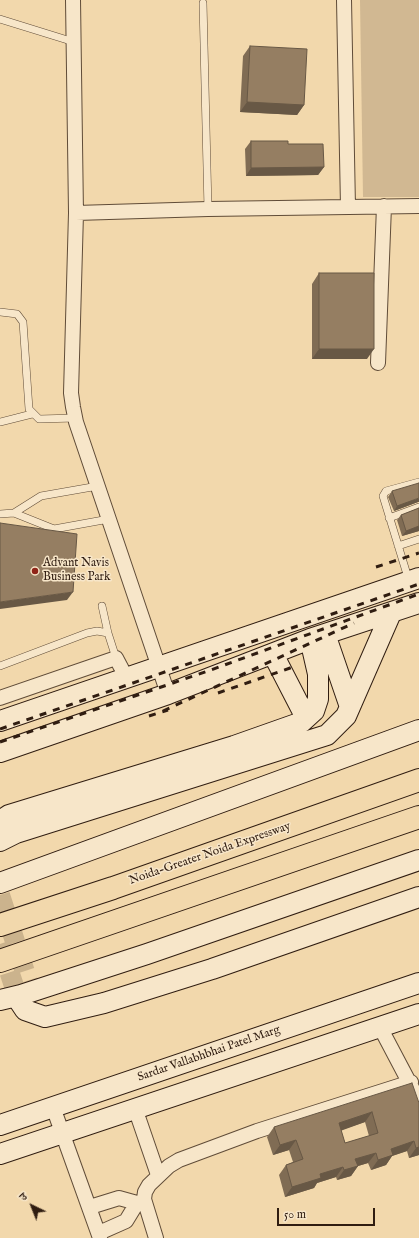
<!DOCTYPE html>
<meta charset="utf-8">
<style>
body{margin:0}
#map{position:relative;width:419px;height:1238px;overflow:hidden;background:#f2d8ac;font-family:"IM FELL English","Noto Serif Devanagari",serif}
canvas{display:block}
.north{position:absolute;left:12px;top:1186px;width:40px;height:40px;-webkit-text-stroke:3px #f7e6c9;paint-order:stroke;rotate:317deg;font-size:11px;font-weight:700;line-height:16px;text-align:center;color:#301d11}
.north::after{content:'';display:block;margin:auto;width:14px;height:18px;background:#301d11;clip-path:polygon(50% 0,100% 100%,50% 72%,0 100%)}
.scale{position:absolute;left:277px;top:1208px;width:98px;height:18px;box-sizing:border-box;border:2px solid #301d11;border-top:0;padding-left:5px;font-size:12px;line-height:14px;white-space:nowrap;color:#301d11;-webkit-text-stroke:3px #f7e6c9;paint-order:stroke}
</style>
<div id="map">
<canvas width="419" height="1238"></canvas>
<div class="north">उ</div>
<div class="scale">50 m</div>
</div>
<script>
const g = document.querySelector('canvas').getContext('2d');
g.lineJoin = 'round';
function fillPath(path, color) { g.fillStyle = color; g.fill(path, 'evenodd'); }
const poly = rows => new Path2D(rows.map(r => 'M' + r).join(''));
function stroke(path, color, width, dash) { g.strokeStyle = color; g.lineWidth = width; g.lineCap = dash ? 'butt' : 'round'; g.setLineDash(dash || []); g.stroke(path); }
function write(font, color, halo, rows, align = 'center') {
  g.font = font + ' "IM FELL English",serif'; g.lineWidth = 3; g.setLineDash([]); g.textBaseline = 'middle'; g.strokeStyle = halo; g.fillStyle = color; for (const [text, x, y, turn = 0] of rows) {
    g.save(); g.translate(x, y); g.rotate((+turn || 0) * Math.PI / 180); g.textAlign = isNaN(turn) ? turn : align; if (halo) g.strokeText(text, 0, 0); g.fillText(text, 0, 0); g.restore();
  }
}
const green = poly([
 [360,0,419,0,419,197,363,197]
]);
const secondaryTunnel = poly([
 [0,895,33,997],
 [0,944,19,1001]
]);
const lane = poly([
 [203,3,208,209],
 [0,19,74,42],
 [0,312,17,314,23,322,29,409,39,419,75,418],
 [0,422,32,414],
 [98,486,41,496,14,513,54,529,109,519],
 [0,514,14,513],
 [389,518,419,507],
 [398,546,419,539],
 [409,581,383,496,386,491,419,482],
 [102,606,108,633],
 [0,666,87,633,97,631,108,633,116,658]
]);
const street = poly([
 [73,0,76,213,71,393,73,407,76,422,168,694],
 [344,0,348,207],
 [76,213,208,209,419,206],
 [378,363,384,206],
 [0,698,116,658,126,677],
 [380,1027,419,1101],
 [53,1107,100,1238],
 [135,1108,158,1175],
 [90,1207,119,1198,137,1203,126,1221,99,1233],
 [156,1238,144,1199,145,1192,149,1185,169,1166,179,1160,257,1131,411,1082]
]);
const secondary = poly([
 [325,634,350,707],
 [273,654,306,718],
 [0,721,419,578],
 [0,752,168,694,310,639,419,603],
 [0,821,9,815,234,746,302,722,314,711,318,699,318,674,310,639],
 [0,841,16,833,327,735,346,716,391,613],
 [0,883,419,730],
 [0,1000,21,995,147,954,419,860],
 [19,1001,25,1010,45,1017,104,1003,212,969,419,897],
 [0,1125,419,983],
 [0,1154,419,1014]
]);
const highway = poly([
 [0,925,113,888,419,780],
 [0,961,419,817]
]);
const rail = poly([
 [376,567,419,553],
 [218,693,293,667],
 [163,711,354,623],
 [149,716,168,710],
 [0,729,419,584],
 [0,742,208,671,419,594]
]);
const wall = poly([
 [250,46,304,105,297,115,240,112,243,56],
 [251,141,288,144,324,167,318,175,246,176,245,149],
 [319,273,367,359,312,359,312,284],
 [392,491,418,502,394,511,388,497],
 [419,508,419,531,402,536,397,520,401,515],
 [419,1103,419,1155,409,1158,407,1151,392,1156,386,1165,371,1170,368,1163,358,1166,351,1176,337,1180,336,1177,317,1183,314,1188,285,1197,279,1175,286,1165,293,1162,289,1150,273,1155,267,1137,274,1127],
 [365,1122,369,1136,345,1143,341,1130]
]);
const shadedWall = poly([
 [247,102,304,105,297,115,240,112],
 [324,167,318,175,246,176,251,168],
 [319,349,374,349,367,359,312,359],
 [419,498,419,502,418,502,394,511,397,506],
 [419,526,419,531,402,536,406,531],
 [73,592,67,600,0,609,0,602],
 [372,1112,365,1122,332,1134,339,1123],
 [296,1140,289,1150,273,1155,280,1145],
 [414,1141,407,1151,392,1156,386,1165,371,1170,378,1160,391,1149],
 [419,1147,419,1155,409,1158,416,1148],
 [376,1153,368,1163,358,1166,351,1176,337,1180,344,1170,355,1159],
 [343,1167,336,1177,317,1183,314,1188,285,1197,292,1187,320,1174]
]);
const building = poly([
 [250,46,307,49,304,105,247,102,250,46],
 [251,141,288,141,288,144,323,144,324,167,251,168,251,141],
 [319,273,374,273,374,349,319,349,319,273],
 [419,483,419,498,397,506,392,491,419,483],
 [419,508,419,526,406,531,401,515,419,508],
 [0,523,77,534,73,592,0,602,0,523],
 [412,1083,419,1103,419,1147,416,1148,414,1141,391,1149,393,1155,378,1160,376,1153,355,1159,358,1166,344,1170,343,1167,320,1174,321,1178,292,1187,286,1165,303,1159,296,1140,280,1145,274,1127,412,1083],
 [372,1112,378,1133,345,1143,339,1123,372,1112]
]);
const markers = [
 [35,571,4,"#8f2418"]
];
const poiNames = [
 ["Advant Navis",43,564],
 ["Business Park",43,578]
];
const streetNames = [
 ["Noida-Greater Noida Expressway",210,854,-19],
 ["Sardar Vallabhbhai Patel Marg",209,1054,-19]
];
fillPath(green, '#d1b892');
stroke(secondaryTunnel, '#cbb38d', 20, [20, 10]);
stroke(lane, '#604c38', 8);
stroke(street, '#604c38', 16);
stroke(secondary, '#301d11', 22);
stroke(highway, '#301d11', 24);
stroke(lane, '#f7e6c9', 7);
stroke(street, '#f7e6c9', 14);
stroke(secondary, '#f7e6c9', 20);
stroke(highway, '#f2d8ac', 22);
stroke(rail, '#301d11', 3, [7, 7]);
fillPath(wall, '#806c54');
fillPath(shadedWall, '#685845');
fillPath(building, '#957e62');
stroke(building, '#685845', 1);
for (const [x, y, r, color] of markers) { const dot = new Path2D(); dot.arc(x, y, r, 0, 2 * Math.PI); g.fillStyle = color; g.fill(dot); stroke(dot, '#f7e6c9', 1.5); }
write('12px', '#301d11', '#f7e6c9', poiNames, 'left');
write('12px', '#301d11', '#f7e6c9', streetNames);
</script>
